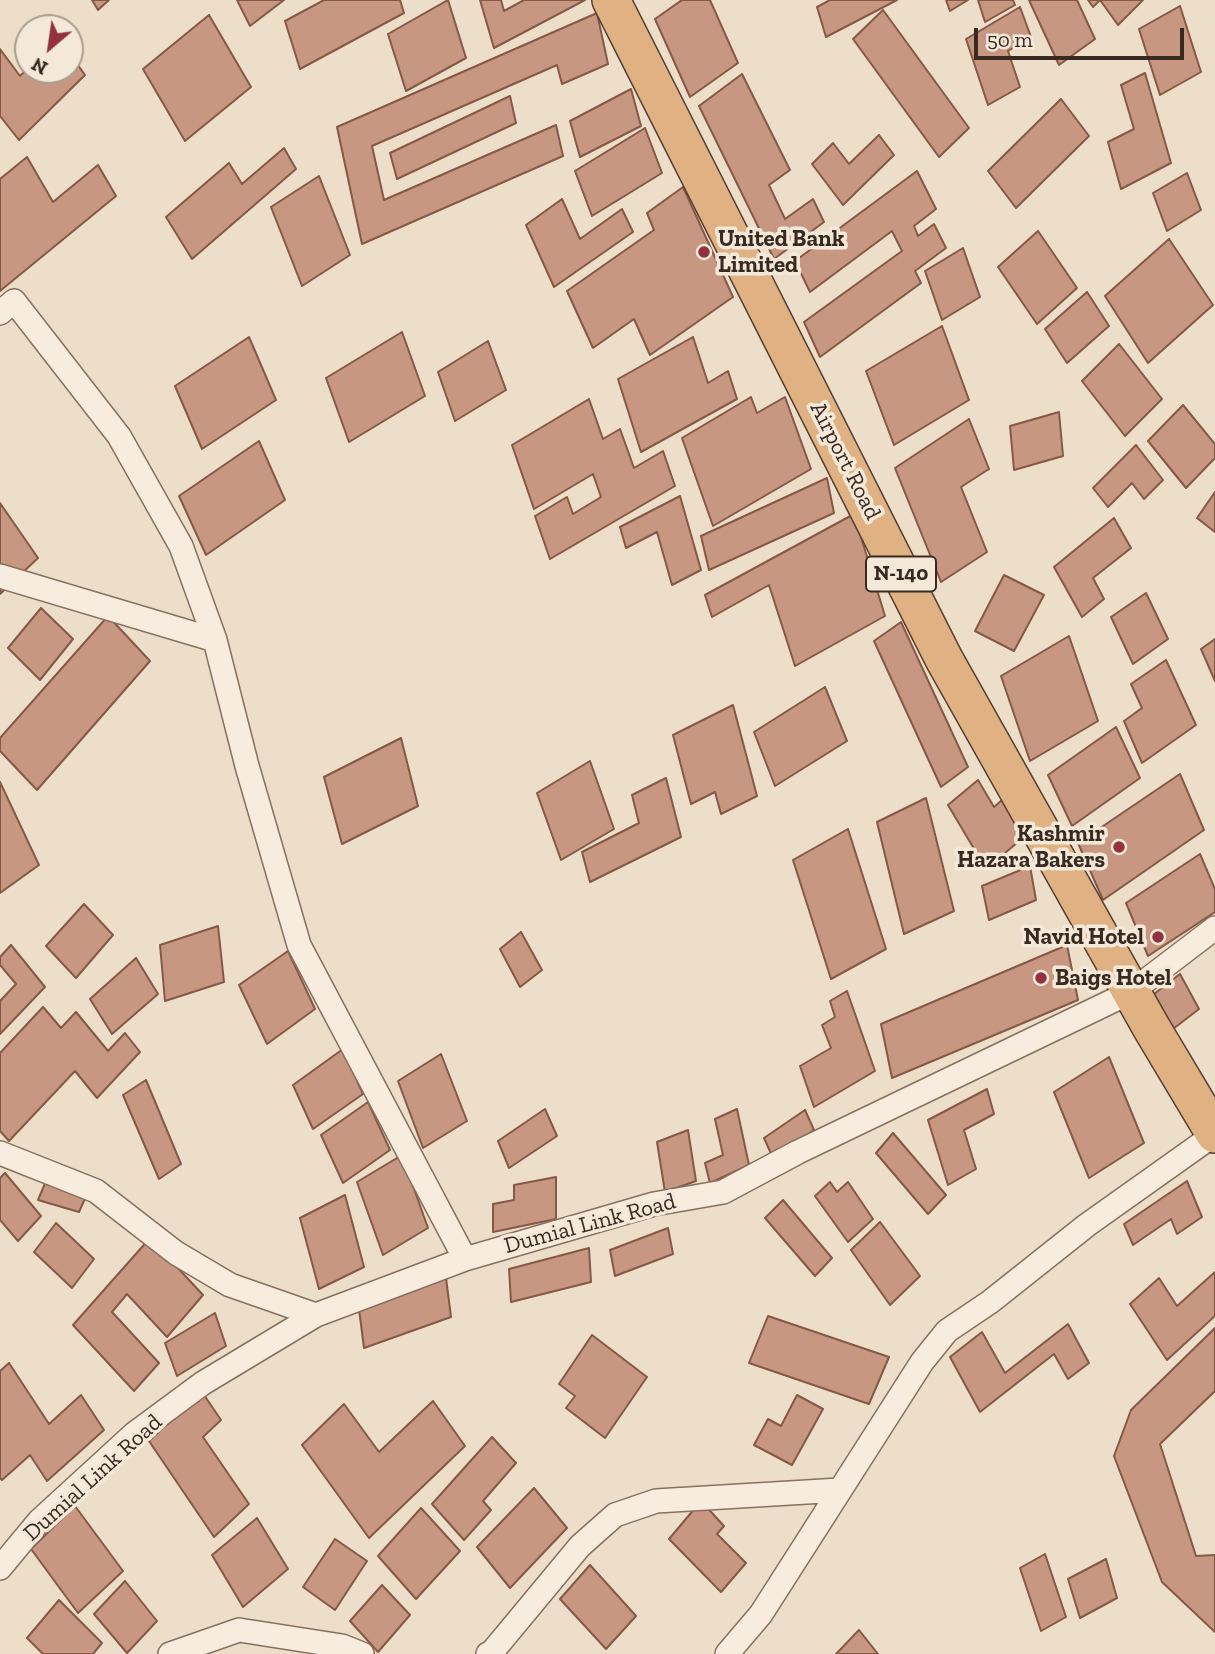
<!DOCTYPE html>
<style>
body{margin:0}
#map{position:relative;width:1215px;height:1654px;overflow:hidden;background:#ecdec9;font-family:"Zilla Slab",serif}
canvas{display:block}
.north{position:absolute;left:14px;top:14px;width:70px;height:70px;box-sizing:border-box;background:#f4e9d9;border:2px solid #a99d8f;border-radius:50%;rotate:209deg;font-size:19px;font-weight:700;line-height:28px;text-align:center;color:#392a21}
.north::after{content:'';display:block;margin:auto;width:24px;height:32px;background:#93323e;clip-path:polygon(50% 0,100% 100%,50% 72%,0 100%)}
.scale{position:absolute;left:974px;top:28px;width:210px;height:32px;box-sizing:border-box;border:4px solid #392a21;border-top:0;padding-left:9px;font-size:21px;line-height:24px;white-space:nowrap;color:#392a21;-webkit-text-stroke:5px #f4e9d9;paint-order:stroke}
</style>
<div id="map">
<canvas width="1215" height="1654"></canvas>
<div class="north">N</div>
<div class="scale">50 m</div>
</div>
<script>
const g = document.querySelector('canvas').getContext('2d');
g.lineJoin = 'round';
function fillPath(path, color) { g.fillStyle = color; g.fill(path, 'evenodd'); }
const poly = rows => new Path2D(rows.map(r => 'M' + r).join(''));
function stroke(path, color, width, dash) { g.strokeStyle = color; g.lineWidth = width; g.lineCap = dash ? 'butt' : 'round'; g.setLineDash(dash || []); g.stroke(path); }
function write(font, color, halo, rows, align = 'center') {
  g.font = font + ' "Zilla Slab",serif'; g.lineWidth = 7; g.setLineDash([]); g.textBaseline = 'middle'; g.strokeStyle = halo; g.fillStyle = color; for (const [text, x, y, turn = 0] of rows) {
    g.save(); g.translate(x, y); g.rotate((+turn || 0) * Math.PI / 180); g.textAlign = isNaN(turn) ? turn : align; if (halo) g.strokeText(text, 0, 0); g.fillText(text, 0, 0); g.restore();
  }
}
const building = poly([
 [92,0,109,0,98,10,92,0],
 [237,0,284,0,250,26,237,0],
 [324,0,400,0,404,13,300,69,285,21,324,0],
 [448,0,466,58,406,91,388,34,448,0],
 [480,0,501,0,504,11,524,0,585,0,494,48,480,0],
 [682,0,710,0,738,63,690,97,655,19,682,0],
 [830,0,897,0,826,37,817,7,830,0],
 [946,0,968,0,950,11,946,0],
 [978,0,1013,0,1015,5,985,22,978,0],
 [1029,0,1077,0,1095,39,1059,65,1029,0],
 [1088,0,1143,0,1118,25,1100,0,1093,7,1088,0],
 [1180,6,1201,72,1160,95,1139,29,1180,6],
 [1020,7,1031,37,1008,51,1020,87,988,105,966,39,1020,7],
 [883,10,969,128,939,157,853,39,883,10],
 [597,13,608,64,562,84,557,65,372,146,384,200,556,125,563,156,362,244,337,127,597,13],
 [209,15,251,87,185,141,143,69,209,15],
 [0,49,20,76,28,68,28,70,70,70,70,54,85,75,19,140,0,116,0,49],
 [1145,73,1171,163,1121,189,1108,142,1134,129,1121,85,1145,73],
 [742,74,790,170,769,185,785,219,813,199,824,222,774,259,699,106,742,74],
 [631,89,641,126,580,157,570,121,631,89],
 [510,96,516,123,397,179,390,153,510,96],
 [1061,99,1089,136,1016,208,988,171,1061,99],
 [645,128,662,173,592,216,575,171,645,128],
 [879,135,894,155,843,205,812,164,833,143,849,164,879,135],
 [284,148,296,169,192,259,166,217,229,163,242,184,284,148],
 [27,157,53,202,98,165,116,196,0,291,0,179,27,157],
 [917,171,936,209,914,226,918,236,934,224,946,248,915,271,921,283,820,357,804,322,902,251,892,231,810,292,795,261,917,171],
 [1187,173,1201,210,1167,231,1153,193,1187,173],
 [319,176,350,255,302,286,271,207,319,176],
 [683,187,733,297,650,355,634,319,593,348,567,291,654,230,647,213,683,187],
 [562,199,580,239,622,209,633,232,554,287,526,225,562,199],
 [1038,231,1077,288,1037,324,998,267,1038,231],
 [1169,239,1213,305,1148,363,1105,296,1169,239],
 [963,248,980,297,942,320,925,271,963,248],
 [1087,292,1109,326,1067,363,1045,329,1087,292],
 [942,326,969,400,894,445,866,371,942,326],
 [402,332,425,396,349,442,326,378,402,332],
 [249,337,276,400,202,449,175,386,249,337],
 [693,337,708,383,728,371,737,399,641,452,618,379,693,337],
 [488,341,506,390,455,421,438,372,488,341],
 [1119,344,1162,399,1125,436,1082,381,1119,344],
 [751,397,757,413,785,397,811,469,713,526,682,438,751,397],
 [589,399,603,439,620,429,634,468,663,451,675,486,550,559,535,516,567,497,573,514,601,497,593,474,534,509,512,445,589,399],
 [1183,405,1215,444,1215,458,1186,488,1148,441,1183,405],
 [1059,412,1063,456,1014,470,1010,426,1059,412],
 [969,419,989,469,961,487,987,552,941,582,895,468,969,419],
 [259,441,285,500,206,555,179,496,259,441],
 [1136,445,1163,480,1144,499,1132,483,1108,507,1093,488,1136,445],
 [827,478,834,513,709,570,701,536,827,478],
 [1215,492,1215,532,1197,518,1215,492],
 [680,496,701,570,672,585,657,532,626,548,620,527,680,496],
 [0,503,38,558,0,594,0,503],
 [854,514,885,616,795,666,769,585,712,617,705,595,854,514],
 [1114,518,1131,548,1093,578,1104,599,1082,617,1054,567,1114,518],
 [1004,575,1044,595,1014,651,975,631,1004,575],
 [1146,593,1168,639,1133,664,1111,617,1146,593],
 [41,608,73,639,40,680,8,648,41,608],
 [108,616,150,661,37,790,0,751,0,738,108,616],
 [901,622,968,767,941,787,874,641,901,622],
 [1069,636,1098,721,1030,761,1001,676,1069,636],
 [1215,639,1215,681,1201,649,1215,639],
 [1166,660,1196,725,1142,763,1124,721,1142,708,1131,684,1166,660],
 [825,687,847,741,775,786,754,732,825,687],
 [733,705,757,796,721,814,715,792,691,804,673,735,733,705],
 [1116,727,1140,778,1072,826,1048,775,1116,727],
 [401,738,418,806,342,844,324,777,401,738],
 [590,761,614,829,561,860,537,793,590,761],
 [1180,774,1204,830,1103,900,1078,843,1180,774],
 [666,778,681,837,590,882,582,852,639,823,632,795,666,778],
 [978,780,994,807,1002,800,1024,837,986,869,948,805,978,780],
 [0,782,39,865,0,893,0,782],
 [926,798,954,911,904,934,877,822,926,798],
 [848,829,886,949,831,979,793,860,848,829],
 [1200,854,1215,889,1215,912,1148,956,1126,903,1200,854],
 [1030,866,1036,900,989,920,982,886,1030,866],
 [84,904,113,935,76,978,46,946,84,904],
 [218,926,224,982,165,1001,160,945,218,926],
 [521,932,542,970,520,987,500,949,521,932],
 [11,945,45,987,0,1034,0,1001,16,984,0,965,0,957,11,945],
 [1067,945,1078,1000,892,1078,881,1024,1067,945],
 [288,951,315,1009,267,1044,239,985,288,951],
 [136,958,158,994,112,1034,90,999,136,958],
 [1180,974,1199,1009,1173,1029,1154,994,1180,974],
 [847,991,875,1071,814,1107,800,1066,831,1048,822,1025,835,1017,830,1001,847,991],
 [43,1007,61,1028,76,1012,108,1051,125,1033,140,1052,97,1098,75,1071,9,1141,0,1131,0,1053,43,1007],
 [343,1049,363,1094,313,1129,293,1085,343,1049],
 [441,1054,467,1121,423,1148,398,1081,441,1054],
 [1109,1057,1144,1143,1089,1178,1054,1092,1109,1057],
 [146,1080,181,1164,159,1179,123,1095,146,1080],
 [987,1089,994,1114,964,1130,976,1169,948,1185,928,1120,987,1089],
 [368,1102,390,1150,343,1183,321,1135,368,1102],
 [545,1109,557,1136,509,1168,498,1141,545,1109],
 [737,1109,749,1165,710,1183,705,1163,723,1155,715,1119,737,1109],
 [805,1110,814,1130,773,1158,764,1138,805,1110],
 [688,1130,696,1181,665,1192,657,1142,688,1130],
 [893,1133,946,1195,928,1214,876,1153,893,1133],
 [402,1155,428,1228,383,1255,357,1182,402,1155],
 [5,1173,41,1216,18,1241,0,1220,0,1178,5,1173],
 [556,1177,556,1219,493,1232,493,1204,514,1200,514,1185,556,1177],
 [46,1181,87,1194,79,1212,38,1200,46,1181],
 [1187,1181,1202,1217,1177,1234,1171,1219,1133,1245,1124,1224,1187,1181],
 [830,1182,837,1192,848,1182,873,1219,848,1242,815,1196,830,1182],
 [345,1195,364,1267,319,1289,300,1218,345,1195],
 [783,1200,832,1258,815,1276,765,1218,783,1200],
 [880,1222,920,1276,890,1305,851,1250,880,1222],
 [56,1223,94,1259,72,1288,34,1252,56,1223],
 [668,1228,673,1254,615,1276,610,1250,668,1228],
 [150,1238,203,1295,167,1337,127,1294,112,1312,159,1363,134,1391,73,1325,150,1238],
 [589,1248,591,1282,511,1302,509,1269,589,1248],
 [1215,1272,1215,1316,1167,1360,1130,1304,1159,1278,1177,1306,1215,1272],
 [446,1278,451,1317,364,1348,359,1309,446,1278],
 [215,1313,226,1346,177,1376,165,1343,215,1313],
 [768,1316,889,1357,869,1404,749,1363,768,1316],
 [1068,1324,1089,1363,1068,1379,1054,1354,980,1412,950,1357,982,1332,1005,1373,1068,1324],
 [1215,1328,1215,1391,1160,1444,1196,1556,1215,1555,1215,1632,1162,1582,1114,1456,1131,1410,1215,1328],
 [592,1335,647,1377,605,1438,566,1408,575,1396,559,1384,592,1335],
 [9,1363,49,1424,81,1395,104,1430,47,1481,30,1455,2,1480,0,1478,0,1371,9,1363],
 [202,1392,221,1420,203,1437,249,1504,214,1537,149,1441,202,1392],
 [797,1395,823,1409,792,1465,754,1445,768,1419,781,1426,797,1395],
 [433,1401,465,1446,369,1538,302,1445,344,1404,379,1452,433,1401],
 [492,1437,516,1463,483,1501,491,1510,464,1540,432,1504,492,1437],
 [534,1488,567,1528,510,1588,477,1547,534,1488],
 [701,1501,724,1526,717,1534,746,1563,721,1592,669,1539,701,1501],
 [75,1506,123,1571,78,1613,31,1549,75,1506],
 [421,1508,460,1551,416,1599,378,1556,421,1508],
 [257,1518,288,1569,243,1607,212,1555,257,1518],
 [335,1539,367,1561,335,1610,303,1587,335,1539],
 [1045,1554,1066,1617,1041,1631,1020,1568,1045,1554],
 [1106,1559,1117,1598,1080,1618,1068,1579,1106,1559],
 [590,1565,636,1616,606,1649,560,1599,590,1565],
 [125,1581,157,1621,127,1653,94,1614,125,1581],
 [382,1585,410,1615,378,1652,350,1621,382,1585],
 [59,1600,102,1643,93,1654,43,1654,27,1638,59,1600],
 [859,1630,878,1654,836,1654,859,1630]
]);
const minor = poly([
 [0,313,14,301,119,436,181,546,215,640,247,766,299,945,465,1259],
 [0,576,215,640],
 [0,1153,96,1191,176,1253,230,1285,316,1315],
 [0,1568,39,1521,134,1434,203,1383,316,1315,465,1259,654,1204,723,1192,798,1152,1131,992,1215,928],
 [170,1654,239,1630,342,1646,362,1654],
 [488,1654,492,1652,580,1546,615,1515,656,1501,840,1490],
 [727,1654,761,1614,922,1362,947,1331,990,1302,1087,1225,1215,1134]
]);
const trunk = poly([
 [611,0,944,659,1151,1027,1215,1134]
]);
const markers = [
 [704,252,7,"#93323e"],
 [1119,847,7,"#93323e"],
 [1158,937,7,"#93323e"],
 [1041,978,7,"#93323e"]
];
const shields = [
 [901,574,70]
];
const shieldNames = [
 ["N-140",901,574]
];
const poiNames = [
 ["United Bank",718,239],
 ["Limited",718,265],
 ["Kashmir",1105,834,"right"],
 ["Hazara Bakers",1105,860,"right"],
 ["Navid Hotel",1144,937,"right"],
 ["Baigs Hotel",1055,978]
];
const streetNames = [
 ["Airport Road",845,461,63],
 ["Dumial Link Road",590,1224,-15],
 ["Dumial Link Road",93,1478,-42]
];
fillPath(building, '#c89782');
stroke(building, '#865846', 2);
stroke(minor, '#88705f', 26);
stroke(trunk, '#563f33', 40);
stroke(minor, '#f7ecdd', 23);
stroke(trunk, '#e0b283', 37);
for (const [x, y, r, color] of markers) { const dot = new Path2D(); dot.arc(x, y, r, 0, 2 * Math.PI); g.fillStyle = color; g.fill(dot); stroke(dot, '#f4e9d9', 2.5); }
for (const [x, y, w] of shields) { const box = new Path2D(); box.roundRect(x - w / 2, y - 17.5, w, 35, 5); g.fillStyle = '#f4e9d9'; g.fill(box); stroke(box, '#392a21', 2); }
write('bold 21px', '#392a21', null, shieldNames);
write('bold 23px', '#392a21', '#f4e9d9', poiNames, 'left');
write('23px', '#392a21', '#f4e9d9', streetNames);
</script>
